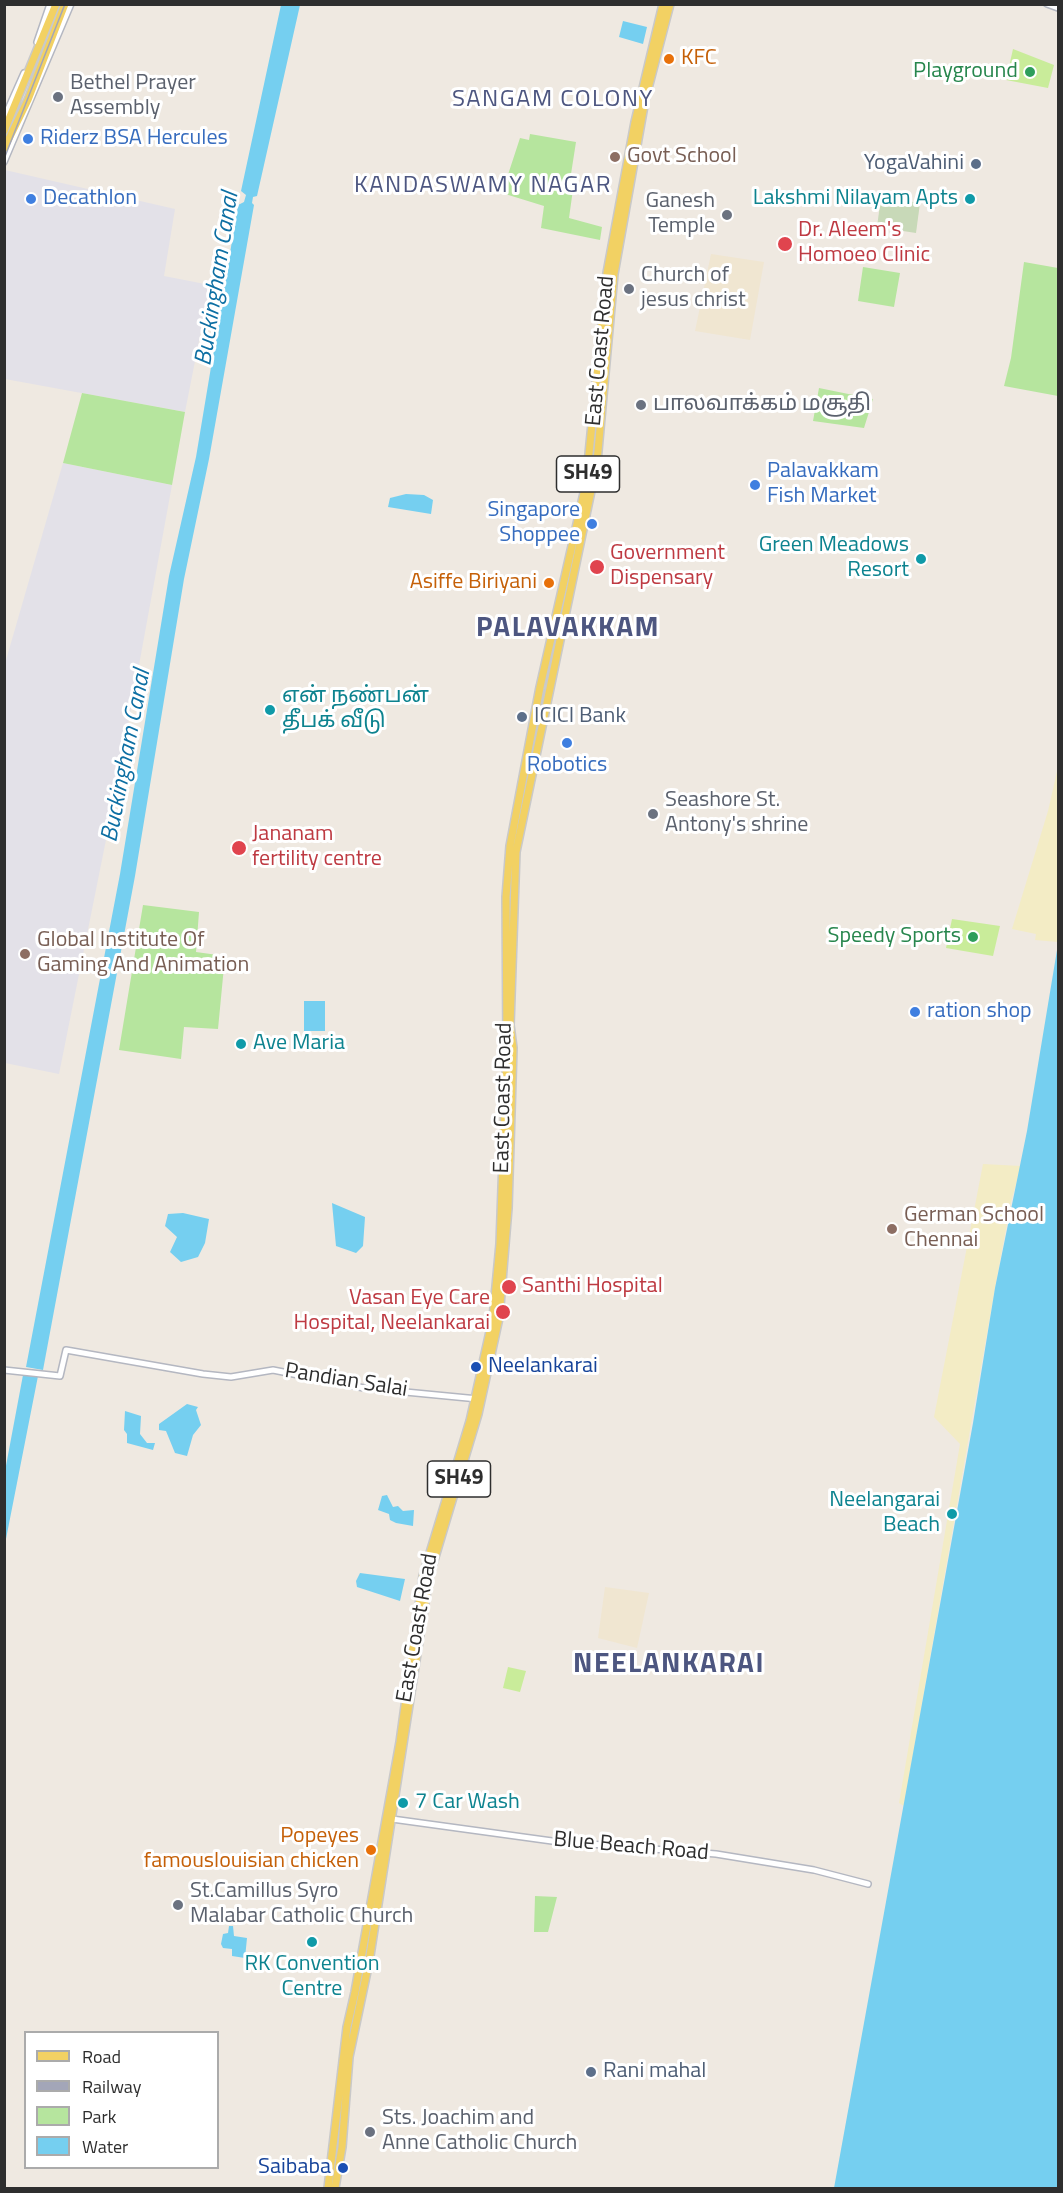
<!DOCTYPE html>
<meta charset="utf-8">
<style>
body{margin:0}
#map{position:relative;width:1063px;height:2193px;overflow:hidden;background:#efe9e1;font-family:"Titillium Web",sans-serif}
canvas{display:block}
.frame{position:absolute;inset:0;border:6px solid #2e2e2e;pointer-events:none}
.legend{position:absolute;left:24px;top:2031px;width:195px;height:138px;box-sizing:border-box;background:#fff;border:2px solid #ababab;margin:0;padding:8px 10px;list-style:none;font-size:18px;color:#2e2e2e}
.legend li{display:flex;align-items:center;gap:12px;height:30px}
.legend b{width:30px;border:2px solid #ababab}
</style>
<div id="map">
<canvas width="1063" height="2193"></canvas>
<div class="frame"></div>
<ul class="legend">
<li><b style="height:8px;background:#f2d163"></b>Road</li>
<li><b style="height:8px;background:#a3a6b8"></b>Railway</li>
<li><b style="height:16px;background:#b6e59e"></b>Park</li>
<li><b style="height:16px;background:#75cff0"></b>Water</li>
</ul>
</div>
<script>
const g = document.querySelector('canvas').getContext('2d');
g.lineJoin = 'round';
function fillPath(path, color) { g.fillStyle = color; g.fill(path, 'evenodd'); }
const poly = rows => new Path2D(rows.map(r => 'M' + r).join(''));
function stroke(path, color, width, dash) { g.strokeStyle = color; g.lineWidth = width; g.lineCap = dash ? 'butt' : 'round'; g.setLineDash(dash || []); g.stroke(path); }
function write(font, color, halo, rows, align = 'center') {
  g.font = font + ' "Titillium Web","Noto Sans Tamil",sans-serif'; g.lineWidth = 6; g.setLineDash([]); g.textBaseline = 'middle'; g.strokeStyle = halo; g.fillStyle = color; for (const [text, x, y, turn = 0] of rows) {
    g.save(); g.translate(x, y); g.rotate((+turn || 0) * Math.PI / 180); g.textAlign = isNaN(turn) ? turn : align; if (halo) g.strokeText(text, 0, 0); g.fillText(text, 0, 0); g.restore();
  }
}
const industrial = poly([
 [5,170,175,209,164,276,210,285,185,412,5,379],
 [63,463,172,485,117,785,59,1074,5,1063,4,667]
]);
const education = poly([
 [711,254,764,262,750,340,695,331],
 [605,1587,649,1593,637,1648,598,1638]
]);
const green = poly([
 [530,134,576,142,571,174,575,175,569,218,602,227,600,240,541,228,544,206,502,193,520,138,529,140],
 [1024,262,1058,268,1058,396,1004,386,1011,358],
 [863,267,900,273,894,307,858,301],
 [819,388,873,399,864,428,813,421],
 [82,393,185,412,172,485,63,463],
 [143,905,199,912,196,952,225,956,218,1029,184,1027,181,1059,119,1050],
 [535,1896,557,1897,548,1932,534,1932]
]);
const sand = poly([
 [1058,767,1058,942,1035,940,1036,934,1012,929,1048,811],
 [983,1164,1021,1166,1011,1202,995,1288,904,1806,899,1803,960,1444,934,1417]
]);
const cemetery = poly([
 [881,197,920,203,916,233,877,227]
]);
const pitch = poly([
 [1013,49,1054,65,1048,88,1006,80],
 [952,919,1000,926,993,956,946,948],
 [508,1667,526,1671,520,1692,503,1688]
]);
const water = poly([
 [281,5,300,5,257,196,253,197,252,203,254,205,209,459,184,579,135,876,43,1370,26,1367,120,874,169,576,196,457,238,205,244,202,246,195,241,191],
 [623,21,647,27,643,44,619,37],
 [406,494,424,495,433,500,431,514,388,507,390,498],
 [1058,944,1058,2188,834,2188,973,1423,995,1288,1027,1131],
 [304,1001,325,1001,325,1031,304,1031],
 [332,1203,365,1217,363,1246,356,1253,336,1246],
 [183,1213,209,1219,205,1243,198,1257,181,1262,170,1252,177,1237,165,1226,168,1214],
 [23,1375,38,1376,5,1544,5,1471],
 [187,1404,198,1407,196,1410,201,1425,193,1435,187,1456,175,1453,166,1431,159,1430,159,1424],
 [125,1411,141,1416,140,1434,147,1443,155,1443,153,1450,127,1443,127,1434,124,1430],
 [387,1495,393,1507,398,1506,403,1511,414,1510,413,1526,396,1523,390,1520,389,1514,378,1510,382,1496],
 [360,1573,405,1579,400,1601,357,1587,356,1581],
 [229,1926,233,1926,234,1936,247,1938,245,1958,232,1956,232,1949,223,1948,221,1944,223,1934,228,1933]
]);
const minor = poly([
 [1047,4,1058,8],
 [37,42,50,4],
 [4,118,24,73],
 [4,162,71,4],
 [4,1370,60,1376,66,1350,203,1374,231,1377,273,1370,364,1388,478,1399],
 [392,1819,552,1841,716,1854,814,1870,868,1884]
]);
const major = poly([
 [4,131,56,4],
 [4,149,28,100,65,4],
 [328,2188,347,2027,355,1992,400,1742,423,1576,470,1421,493,1318,500,1244,507,1047,506,897,510,846,540,687,586,484,607,273,635,122,663,4],
 [335,2188,342,2147,349,2057,369,1962,429,1577,478,1414,499,1318,508,1208,513,1048,510,1025,516,852,597,462,614,274,645,100,670,4]
]);
const rail = poly([
 [4,159,65,4]
]);
const markers = [
 [669,59,6,"#e8710a"],
 [1030,72,6,"#2e9e5b"],
 [58,97,6,"#6b7280"],
 [28,139,6,"#3f7fe0"],
 [615,157,6,"#8d6e63"],
 [976,164,6,"#5c6f8a"],
 [31,199,6,"#3f7fe0"],
 [970,199,6,"#0f9aa8"],
 [727,215,6,"#6b7280"],
 [785,244,8,"#e0444e"],
 [629,289,6,"#6b7280"],
 [641,405,6,"#6b7280"],
 [755,485,6,"#3f7fe0"],
 [592,524,6,"#3f7fe0"],
 [921,559,6,"#0f9aa8"],
 [597,567,8,"#e0444e"],
 [549,583,6,"#e8710a"],
 [270,710,6,"#0f9aa8"],
 [522,717,6,"#5c6f8a"],
 [567,743,6,"#3f7fe0"],
 [653,814,6,"#6b7280"],
 [239,848,8,"#e0444e"],
 [973,937,6,"#2e9e5b"],
 [25,954,6,"#8d6e63"],
 [915,1012,6,"#3f7fe0"],
 [241,1044,6,"#0f9aa8"],
 [892,1229,6,"#8d6e63"],
 [509,1287,8,"#e0444e"],
 [503,1312,8,"#e0444e"],
 [476,1367,6,"#1a4fb4"],
 [952,1514,6,"#0f9aa8"],
 [403,1803,6,"#0f9aa8"],
 [371,1850,6,"#e8710a"],
 [178,1905,6,"#6b7280"],
 [312,1942,6,"#0f9aa8"],
 [591,2072,6,"#5c6f8a"],
 [370,2132,6,"#6b7280"],
 [343,2168,6,"#1a4fb4"]
];
const shields = [
 [588,474,63],
 [459,1479,63]
];
const shieldNames = [
 ["SH49",588,474],
 ["SH49",459,1479]
];
const foodNames = [
 ["KFC",681,59,"left"],
 ["Asiffe Biriyani",537,583],
 ["Popeyes",359,1837],
 ["famouslouisian chicken",359,1862]
];
const leisureNames = [
 ["Playground",1018,72],
 ["Speedy Sports",961,937]
];
const worshipNames = [
 ["Bethel Prayer",70,84],
 ["Assembly",70,109],
 ["Ganesh",715,202,"right"],
 ["Temple",715,227,"right"],
 ["Church of",641,276],
 ["jesus christ",641,301],
 ["பாலவாக்கம் மசூதி",653,405],
 ["Seashore St.",665,801],
 ["Antony's shrine",665,826],
 ["St.Camillus Syro",190,1892],
 ["Malabar Catholic Church",190,1917],
 ["Sts. Joachim and",382,2119],
 ["Anne Catholic Church",382,2144]
];
const shopNames = [
 ["Riderz BSA Hercules",40,139],
 ["Decathlon",43,199],
 ["Palavakkam",767,472],
 ["Fish Market",767,497],
 ["Singapore",580,511,"right"],
 ["Shoppee",580,536,"right"],
 ["Robotics",567,766,"center"],
 ["ration shop",927,1012]
];
const educationNames = [
 ["Govt School",627,157],
 ["Global Institute Of",37,941],
 ["Gaming And Animation",37,966],
 ["German School",904,1216],
 ["Chennai",904,1241]
];
const serviceNames = [
 ["YogaVahini",964,164,"right"],
 ["ICICI Bank",534,717],
 ["Rani mahal",603,2072]
];
const cultureNames = [
 ["Lakshmi Nilayam Apts",958,199],
 ["Green Meadows",909,546],
 ["Resort",909,571],
 ["என் நண்பன்",282,697,"left"],
 ["தீபக் வீடு",282,722,"left"],
 ["Ave Maria",253,1044,"left"],
 ["Neelangarai",940,1501],
 ["Beach",940,1526],
 ["7 Car Wash",415,1803,"left"],
 ["RK Convention",312,1965,"center"],
 ["Centre",312,1990,"center"]
];
const healthNames = [
 ["Dr. Aleem's",798,231],
 ["Homoeo Clinic",798,256],
 ["Government",610,554],
 ["Dispensary",610,579],
 ["Jananam",252,835],
 ["fertility centre",252,860],
 ["Santhi Hospital",522,1287],
 ["Vasan Eye Care",490,1299,"right"],
 ["Hospital, Neelankarai",490,1324,"right"]
];
const streetNames = [
 ["East Coast Road",601,351,-85],
 ["East Coast Road",504,1098,-89],
 ["Pandian Salai",346,1381,9],
 ["East Coast Road",418,1628,-80],
 ["Blue Beach Road",631,1847,5]
];
const transitNames = [
 ["Neelankarai",488,1367],
 ["Saibaba",331,2168,"right"]
];
const neighbourhoodNames = [
 ["SANGAM COLONY",553,100],
 ["KANDASWAMY NAGAR",483,186]
];
const waterNames = [
 ["Buckingham Canal",218,279,-81],
 ["Buckingham Canal",127,756,-79]
];
const districtNames = [
 ["PALAVAKKAM",568,629],
 ["NEELANKARAI",669,1665]
];
fillPath(industrial, '#e3e1e8');
fillPath(education, '#f0e6d1');
fillPath(green, '#b6e59e');
fillPath(sand, '#f3ecc5');
fillPath(cemetery, '#c8d9b8');
fillPath(pitch, '#c9ec9a');
fillPath(water, '#75cff0');
stroke(minor, '#b4b7c1', 8);
stroke(major, '#c9c9c9', 10);
stroke(minor, '#fff', 5);
stroke(major, '#f2d163', 7);
stroke(rail, '#a3a6b8', 1.5);
for (const [x, y, r, color] of markers) { const dot = new Path2D(); dot.arc(x, y, r, 0, 2 * Math.PI); g.fillStyle = color; g.fill(dot); stroke(dot, '#fff', 2); }
for (const [x, y, w] of shields) { const box = new Path2D(); box.roundRect(x - w / 2, y - 18, w, 36, 4.5); g.fillStyle = '#fff'; g.fill(box); stroke(box, '#2e2e2e', 1.5); }
write('bold 21px', '#2e2e2e', null, shieldNames);
write('22px', '#c56008', '#fff', foodNames, 'right');
write('22px', '#27864d', '#fff', leisureNames, 'right');
write('22px', '#5b616d', '#fff', worshipNames, 'left');
write('22px', '#366cbe', '#fff', shopNames, 'left');
write('22px', '#785e54', '#fff', educationNames, 'left');
write('22px', '#4e5e75', '#fff', serviceNames, 'left');
write('22px', '#0d838f', '#fff', cultureNames, 'right');
write('22px', '#be3a42', '#fff', healthNames, 'left');
write('22px', '#2e2e2e', '#fff', streetNames);
write('22px', '#164399', '#fff', transitNames, 'left');
g.letterSpacing = '1.5px';
write('24px', '#4d5680', '#fff', neighbourhoodNames);
g.letterSpacing = '0px';
write('italic 24px', '#0d6fa3', '#fff', waterNames);
g.letterSpacing = '1.5px';
write('bold 28px', '#4d5680', '#fff', districtNames);
g.letterSpacing = '0px';
</script>
